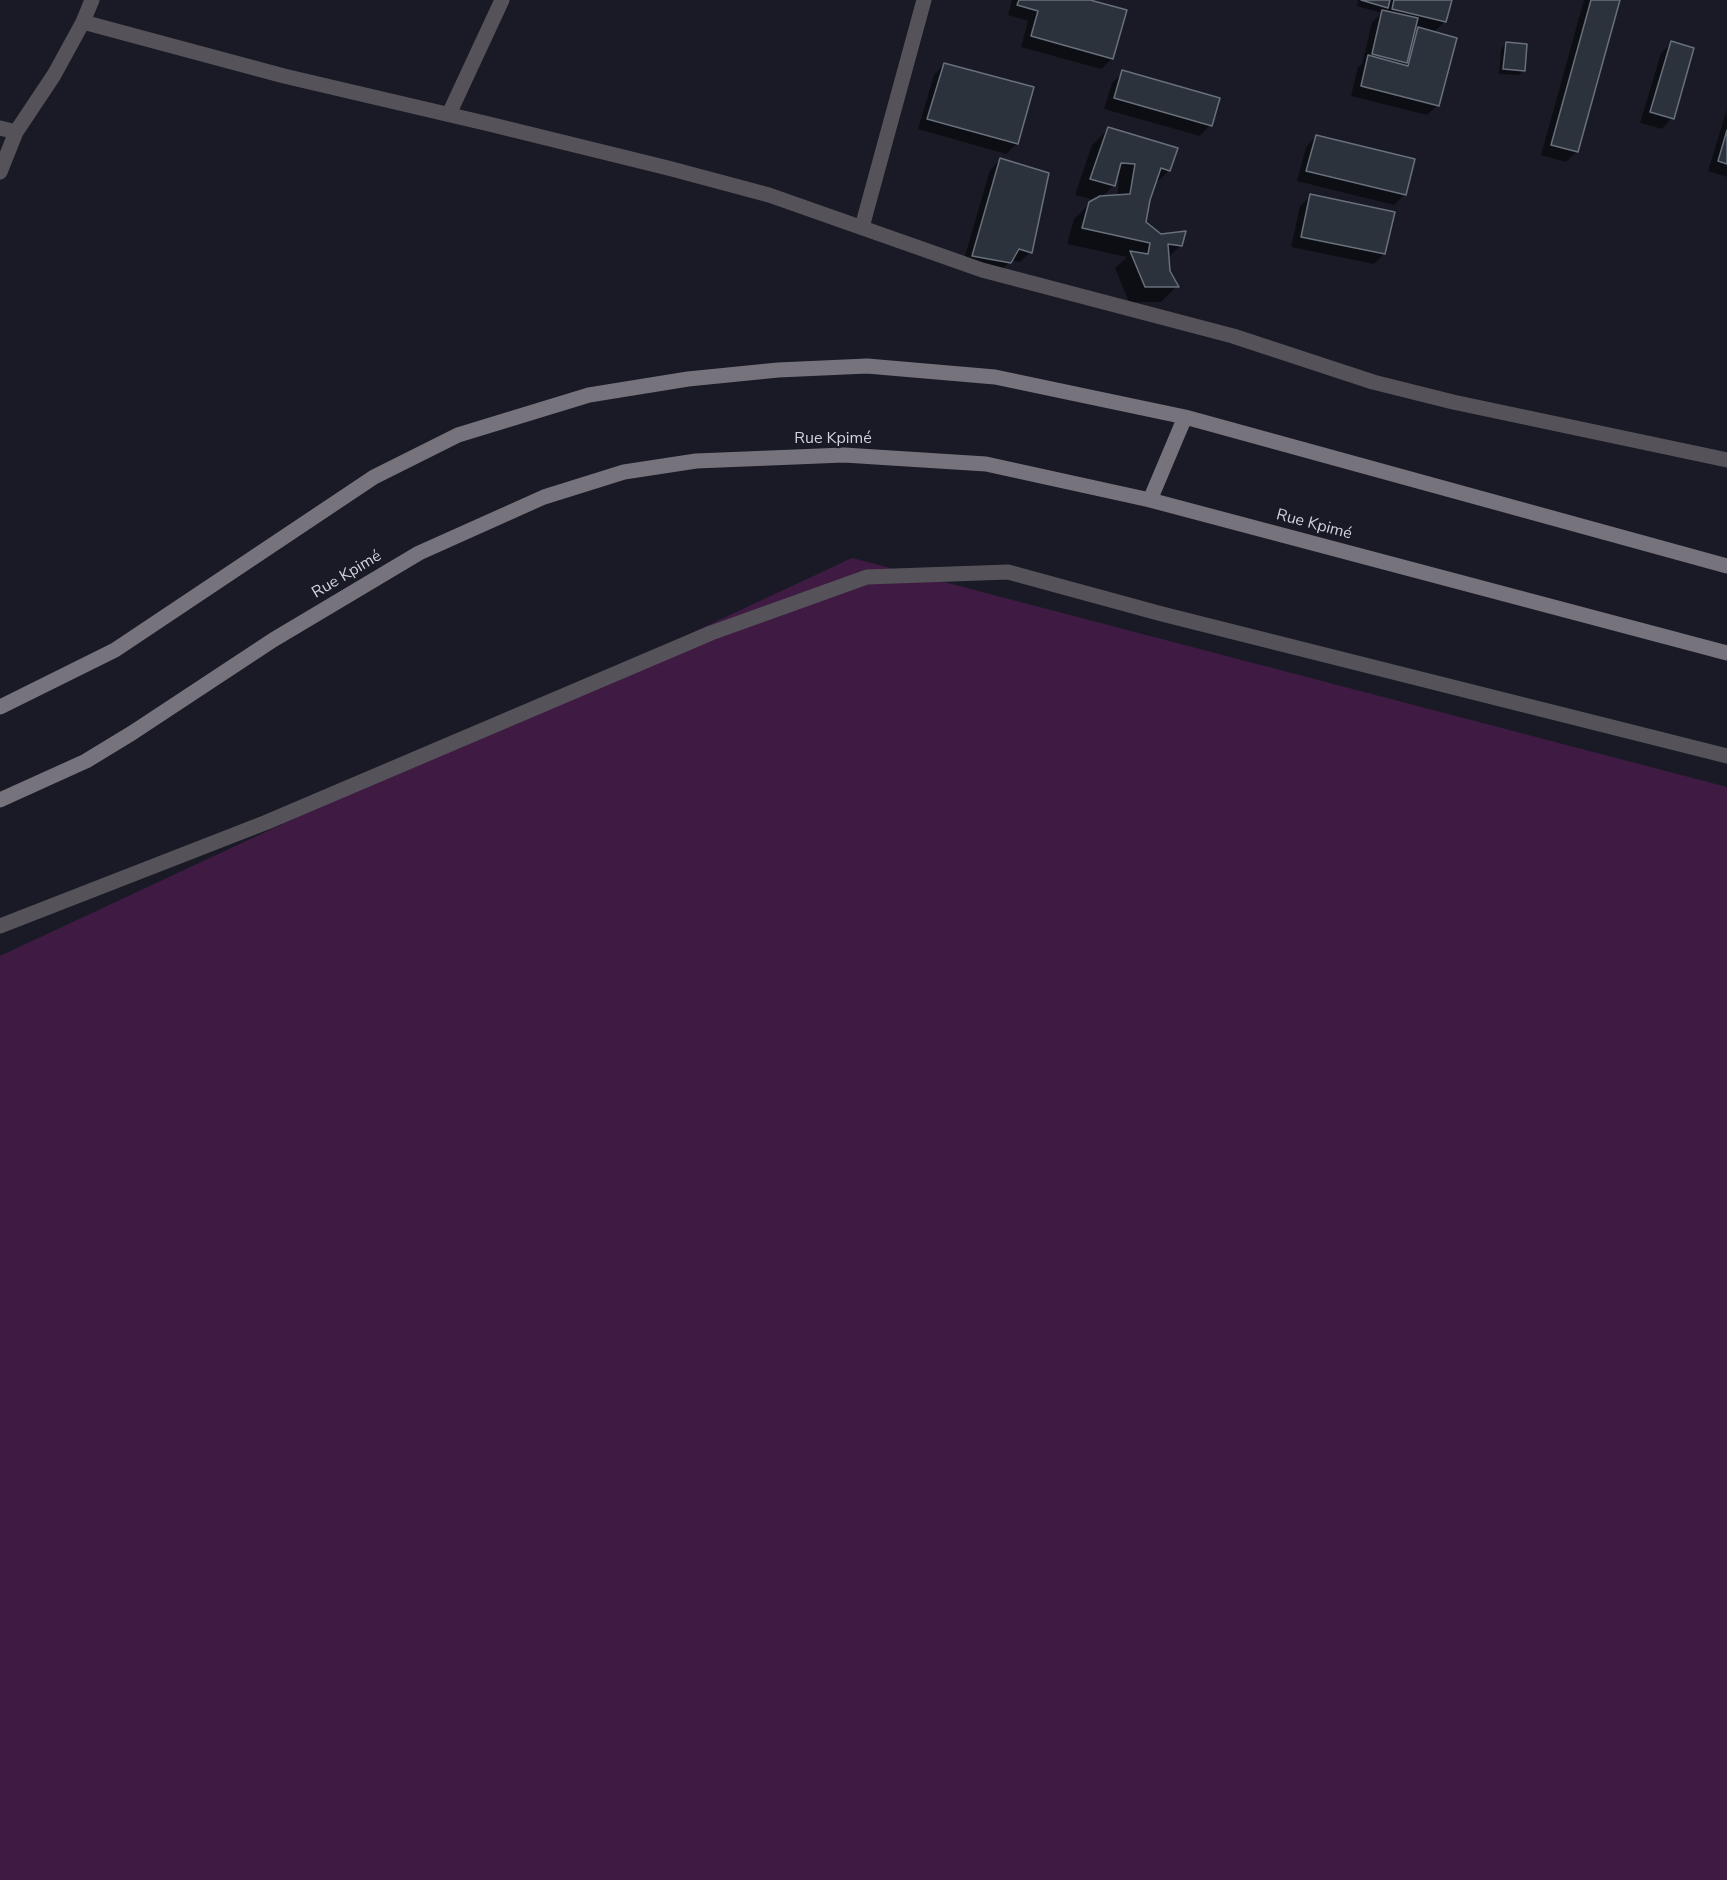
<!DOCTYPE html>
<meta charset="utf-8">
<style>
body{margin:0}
canvas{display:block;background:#191a25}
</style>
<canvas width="1727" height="1880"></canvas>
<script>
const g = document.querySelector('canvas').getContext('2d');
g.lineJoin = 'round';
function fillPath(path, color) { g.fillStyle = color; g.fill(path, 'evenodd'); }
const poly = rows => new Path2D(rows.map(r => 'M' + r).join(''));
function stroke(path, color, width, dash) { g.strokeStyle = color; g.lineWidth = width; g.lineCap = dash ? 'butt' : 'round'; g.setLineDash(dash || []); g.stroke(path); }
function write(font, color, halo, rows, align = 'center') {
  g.font = font + ' "Nunito Sans",sans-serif'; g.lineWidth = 4.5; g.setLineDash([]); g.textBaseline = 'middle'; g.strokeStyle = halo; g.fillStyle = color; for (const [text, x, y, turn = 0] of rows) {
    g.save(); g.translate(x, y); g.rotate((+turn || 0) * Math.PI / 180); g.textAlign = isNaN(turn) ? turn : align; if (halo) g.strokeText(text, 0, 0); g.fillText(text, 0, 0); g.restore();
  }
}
const green = poly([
 [852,558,1727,787,1727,1880,0,1880,0,956]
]);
const shadow = poly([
 [1012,0,1084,0,1125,11,1112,59,1101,69,1021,47,1028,21,1008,15],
 [1358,0,1450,0,1445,21,1433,33,1438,105,1427,115,1351,96,1358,67,1362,64,1372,22,1382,13,1357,6],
 [1414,27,1420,28,1412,36],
 [1584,0,1618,0,1576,152,1566,162,1541,155],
 [1672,43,1672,118,1662,129,1640,123,1661,53],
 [1506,44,1524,70,1519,75,1499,74,1501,49],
 [944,64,1032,88,1017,144,1006,154,918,129,934,75],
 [1123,72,1210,125,1200,136,1104,109,1112,83],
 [1727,109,1727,177,1708,171],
 [1108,129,1169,170,1154,185,1144,223,1161,235,1181,245,1168,258,1169,272,1177,286,1161,302,1129,302,1115,268,1127,257,1067,244,1074,219,1090,203,1095,200,1075,195,1092,145],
 [1115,179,1119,179,1117,197,1101,198,1114,185],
 [1316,136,1413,160,1404,195,1394,205,1297,181,1306,147],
 [1000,160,1030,252,1020,262,1011,260,999,273,962,266,990,170],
 [1311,196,1384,254,1374,264,1291,247,1300,206]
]);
const building = poly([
 [1019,0,1090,0,1127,10,1113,59,1031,36,1038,11,1017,5,1019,0],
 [1361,0,1390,0,1388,8,1361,0],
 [1394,0,1452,0,1446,22,1392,9,1394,0],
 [1591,0,1620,0,1578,152,1551,145,1591,0],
 [1382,10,1418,18,1407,63,1372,54,1382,10],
 [1418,27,1457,38,1439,106,1361,86,1368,55,1408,66,1418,27],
 [1671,41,1694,48,1674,119,1650,112,1671,41],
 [1506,42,1527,44,1525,71,1503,69,1506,42],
 [944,63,1034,87,1018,144,927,119,944,63],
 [1122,70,1220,98,1212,126,1114,98,1122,70],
 [1108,127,1178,148,1170,171,1161,168,1150,200,1146,222,1161,234,1186,231,1182,246,1168,244,1170,271,1179,287,1145,287,1130,251,1148,254,1150,243,1082,228,1089,202,1100,196,1130,194,1135,164,1121,163,1115,186,1090,179,1108,127],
 [1727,130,1727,164,1718,161,1727,130],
 [1316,135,1415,159,1406,195,1306,171,1316,135],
 [1000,158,1049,173,1032,253,1019,249,1011,263,972,256,1000,158],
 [1310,194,1395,212,1385,254,1301,237,1310,194]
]);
const lane = poly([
 [0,926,267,822,711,633,867,577,1008,572,1162,614,1727,756]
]);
const street = poly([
 [83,22,284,76,489,124,668,168,769,195,982,270,1233,336,1373,382,1453,402,1727,460],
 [449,114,502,0],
 [0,128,16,132],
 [0,172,16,132,54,75,83,22,92,0],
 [862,227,924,0]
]);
const secondary = poly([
 [1150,500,1185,417],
 [0,707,115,650,374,477,458,435,589,395,688,379,778,370,867,366,995,377,1185,417,1727,566],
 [0,800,86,761,132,733,273,640,419,553,544,497,624,472,696,461,844,455,986,464,1150,500,1727,653]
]);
const streetNames = [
 ["Rue Kpimé",833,439],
 ["Rue Kpimé",1314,525,15],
 ["Rue Kpimé",347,575,-31]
];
fillPath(green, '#3f1b43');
fillPath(shadow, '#0007');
fillPath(building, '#2b323c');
stroke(building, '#68707c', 1.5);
stroke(lane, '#555359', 15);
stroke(street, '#555359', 15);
stroke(secondary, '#76737c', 15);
write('16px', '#d1d2da', '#191a25', streetNames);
</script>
